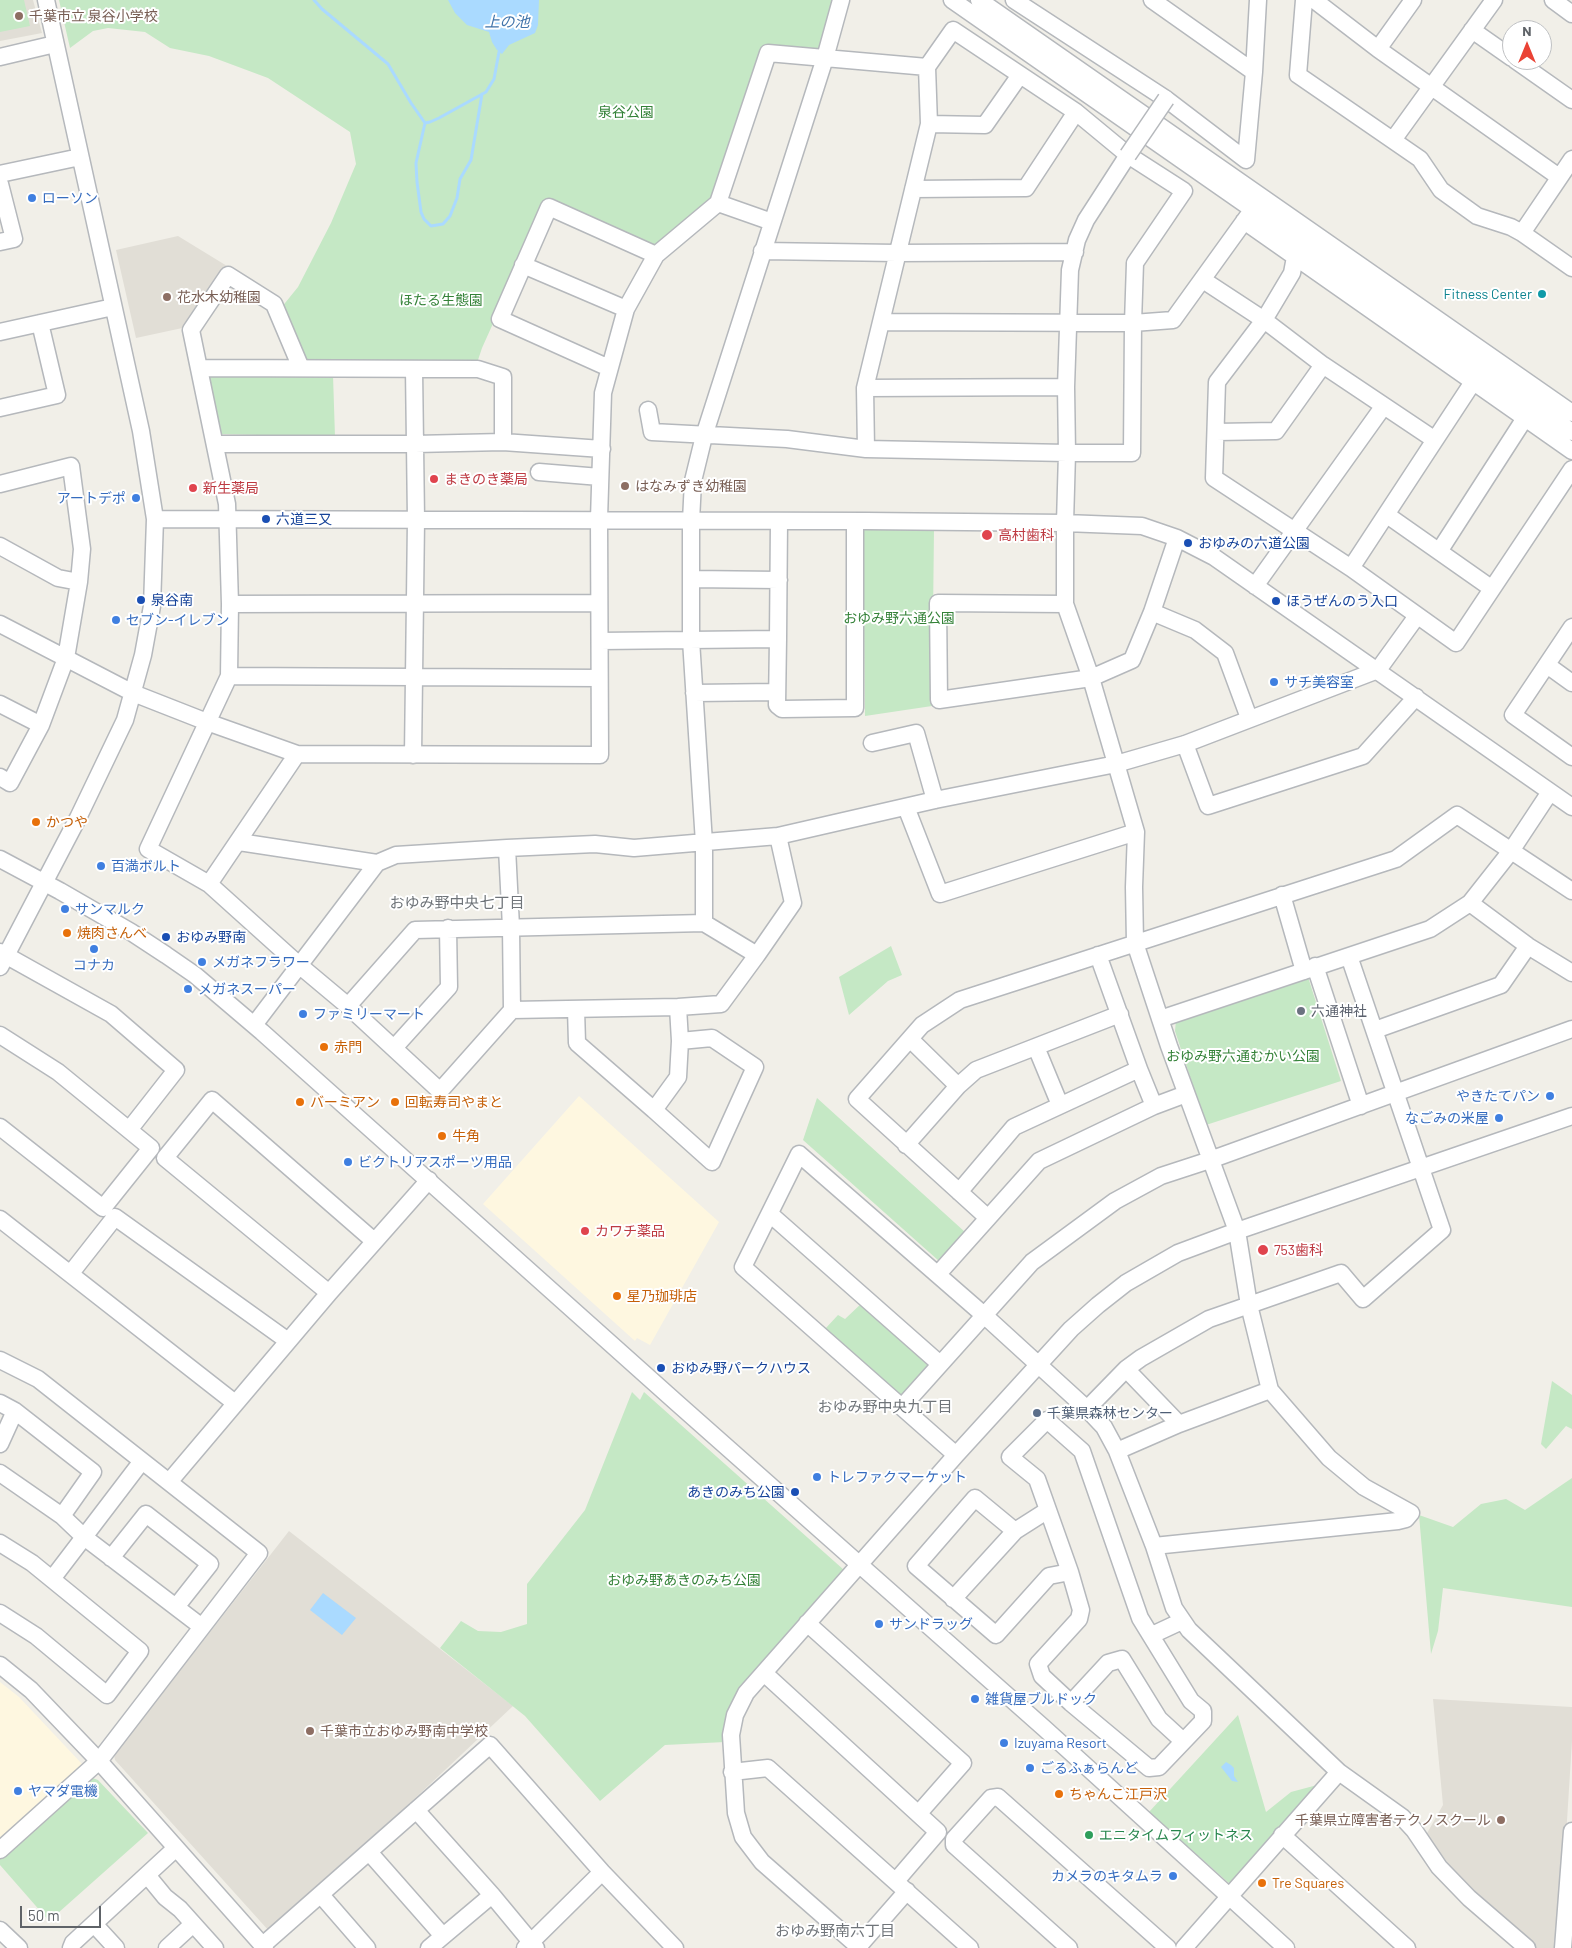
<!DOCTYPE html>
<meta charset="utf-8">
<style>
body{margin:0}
#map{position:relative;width:1572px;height:1948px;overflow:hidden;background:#f1efe8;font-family:Barlow,sans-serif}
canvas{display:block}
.north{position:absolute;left:1502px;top:20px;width:50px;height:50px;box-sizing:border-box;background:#fff;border:1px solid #bfc1c3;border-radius:50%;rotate:0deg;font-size:14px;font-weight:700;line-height:20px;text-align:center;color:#5f6368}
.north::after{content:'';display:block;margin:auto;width:18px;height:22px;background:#ea4335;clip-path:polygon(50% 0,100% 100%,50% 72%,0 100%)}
.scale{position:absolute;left:20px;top:1906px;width:81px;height:22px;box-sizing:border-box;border:2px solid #5f6368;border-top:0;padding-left:6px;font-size:15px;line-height:18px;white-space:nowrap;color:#5f6368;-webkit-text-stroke:4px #fff;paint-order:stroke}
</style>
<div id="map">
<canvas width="1572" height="1948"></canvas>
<div class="north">N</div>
<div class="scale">50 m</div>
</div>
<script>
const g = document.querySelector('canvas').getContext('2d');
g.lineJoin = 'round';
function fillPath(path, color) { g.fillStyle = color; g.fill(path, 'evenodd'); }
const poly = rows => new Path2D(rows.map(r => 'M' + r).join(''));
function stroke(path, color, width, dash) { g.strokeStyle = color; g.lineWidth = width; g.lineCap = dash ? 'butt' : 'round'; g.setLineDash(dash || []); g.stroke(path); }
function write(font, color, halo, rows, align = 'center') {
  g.font = font + ' Barlow,"Noto Sans JP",sans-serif'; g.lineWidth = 4; g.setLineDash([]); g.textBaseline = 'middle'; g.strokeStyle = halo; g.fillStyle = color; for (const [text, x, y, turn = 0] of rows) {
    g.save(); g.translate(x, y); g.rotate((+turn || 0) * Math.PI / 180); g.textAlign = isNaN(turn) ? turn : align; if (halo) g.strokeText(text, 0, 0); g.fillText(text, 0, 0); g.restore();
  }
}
const commercial = poly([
 [579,1096,719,1222,650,1345,637,1338,635,1341,483,1204],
 [0,1682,19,1697,83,1765,82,1770,0,1845]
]);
const education = poly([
 [0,0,33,0,42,33,0,41],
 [178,236,227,266,187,327,136,338,116,250],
 [289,1531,513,1706,274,1931,269,1931,115,1760,114,1755],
 [1433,1699,1572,1707,1572,1741,1559,1948,1534,1948,1472,1894,1426,1835,1443,1805]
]);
const green = poly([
 [0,0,24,0,30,26,0,32],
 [59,0,836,0,822,53,766,47,717,196,657,249,548,201,482,348,476,366,304,363,281,308,298,287,331,223,356,164,350,132,268,78,209,56,170,48,145,32,108,28,93,31,70,48],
 [206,375,333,375,335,437,219,434],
 [863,529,934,529,932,706,865,716],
 [891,946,902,975,888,981,849,1015,839,977],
 [1308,977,1341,1081,1206,1125,1175,1031,1176,1020],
 [817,1098,965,1232,939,1261,803,1140],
 [863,1302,931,1365,899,1397,825,1329,838,1315,845,1319],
 [1552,1381,1572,1395,1572,1429,1566,1426,1546,1449,1541,1444],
 [632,1392,640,1400,644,1392,844,1570,746,1683,725,1742,665,1745,600,1801,525,1716,440,1648,461,1621,478,1631,501,1632,527,1624,527,1584,585,1510],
 [1572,1478,1572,1607,1443,1588,1438,1631,1431,1654,1419,1515,1453,1527,1481,1504,1506,1499,1525,1510],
 [1238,1715,1266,1812,1291,1792,1321,1784,1231,1885,1149,1812],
 [90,1777,98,1780,148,1833,49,1921,0,1865,0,1856]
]);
const water = poly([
 [448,0,539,0,538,25,535,33,509,45,502,54,497,50,492,42,489,32,467,25,455,13],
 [323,1593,356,1618,342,1635,310,1610],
 [1226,1762,1231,1765,1234,1768,1234,1776,1238,1782,1232,1781,1221,1767]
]);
const stream = poly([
 [314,0,322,9,388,64,411,103,425,123,416,163,417,182,421,212,424,219,431,226,443,224,450,216,457,198,460,179,471,160,482,94],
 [425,123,430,122,439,118,486,92,494,79,499,52]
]);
const minor = poly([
 [952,0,1572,432],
 [979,0,1572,413],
 [1014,0,1166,99,1246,160,1254,72,1258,0],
 [1152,0,1254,72],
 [1304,0,1298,75,1420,159,1441,190,1477,216,1511,227,1522,233],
 [1314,0,1378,49,1559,177],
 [1553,0,1572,14],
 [1472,30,1512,58],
 [1378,49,1413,0],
 [0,57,55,44],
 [1515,60,1572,100],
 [929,124,985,125,1020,75],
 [1393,140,1494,0],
 [1128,155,1086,220,1077,240,1070,270,1066,387,1067,453,1065,523,1065,604,1091,678,1136,832,1134,887,1135,943,1169,1046,1237,1231,1249,1305,1270,1390,1329,1458,1364,1487,1411,1513,1406,1519,1398,1521,1154,1546],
 [1572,159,1522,233,1572,268],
 [0,174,80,157],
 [0,184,14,239,0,242],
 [913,189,1026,188,1076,112],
 [718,203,772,222],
 [1244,221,1572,451],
 [762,251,897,253,1075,252],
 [1295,257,1292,273,1264,320,1217,382,1214,478,1351,568,1456,643,1572,469],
 [523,265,626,309],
 [1203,280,1264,320,1323,365,1435,440],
 [882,322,1133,323,1173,320,1253,209],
 [0,332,113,307],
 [199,368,478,369,503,377,503,442],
 [301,368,274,304,228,275,191,330,227,504,230,604,229,676,148,849,209,884,299,965,348,1006,440,1091,512,1010,511,927,507,848],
 [609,368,500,319,549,207,656,255],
 [865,388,1066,387],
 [0,408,57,395,40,323],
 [648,410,652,432,787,439,866,449,1067,453,1132,453,1133,323,1135,263,1184,191,1128,155,1076,112,953,30,927,67,929,124,865,388,866,449],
 [1216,432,1276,431,1323,365],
 [216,444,415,444,503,442,602,449],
 [539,472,600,477],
 [0,484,71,466,82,549,79,582,66,658,41,725,10,783,0,777],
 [1387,515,1491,588],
 [155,519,866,521,1065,523,1142,526,1177,538,1214,557,1572,807],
 [0,546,58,578,79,582],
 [1440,550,1525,418],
 [1351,568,1473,382],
 [691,579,779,580],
 [1255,586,1383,407],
 [230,604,599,603],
 [1065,604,938,603,939,700,1091,678,1132,660,1152,612,1177,538],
 [1152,612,1195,630,1225,653,1249,718],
 [0,624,133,693,207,722,297,754,600,755,599,519,603,393,626,309,656,255,718,203,768,53,927,67],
 [1572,627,1513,715,1572,757],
 [778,639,779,521],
 [600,641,778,639,777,705,782,709,855,708,855,521],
 [1547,665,1572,683],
 [229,676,599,678],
 [694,693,777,692],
 [0,704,41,725],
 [872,743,916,733,935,800],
 [1185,744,1208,806,1363,756,1416,697],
 [413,755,416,520,414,369],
 [906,807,940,894,1136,832],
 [239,842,377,863],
 [0,859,60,891,131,932,166,955,195,975,262,1032,677,1403,1044,1728,1286,1948],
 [209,884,297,754],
 [1282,895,1304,971],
 [1470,903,1528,946,1572,973],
 [704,923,704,843,691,640,691,521,693,481,704,436,825,58,841,0],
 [0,952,111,1014,176,1070,129,1130],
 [1098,955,1139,1069],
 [1315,966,1361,1106],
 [0,967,78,818,125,720,143,655,152,606,155,519,141,431,46,0],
 [348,1006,415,930,704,923,757,955,793,903,778,836],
 [678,1007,680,1041,678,1077,654,1110,712,1162,755,1067,712,1038,680,1041],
 [576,1009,577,1043,654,1110],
 [512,1010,678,1007,721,1004,757,955],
 [1160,1019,1430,929,1470,903,1511,851,1550,792],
 [254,1025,377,863,396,855,507,848,595,844,634,848,778,836,935,800,1116,764,1185,744,1378,670,1417,616],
 [1375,1030,1501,985,1528,946],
 [0,1035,58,1072,151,1148,103,1208,0,1127],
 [910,1039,958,1086],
 [1036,1047,1060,1105],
 [394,1048,449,987,448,928],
 [906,1145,958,1086,976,1070,1120,1014],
 [959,1192,1014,1127,1139,1069,1154,1106],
 [770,1214,940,1364],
 [988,1218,857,1099,922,1025,960,1000,1396,859,1457,815,1572,891],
 [0,1219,235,1403],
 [71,1273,115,1217,288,1341],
 [938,1274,1039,1161,1154,1106,1186,1094],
 [329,1293,165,1158,212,1100,374,1241],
 [0,1360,38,1379,259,1553,99,1761,0,1850],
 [1126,1369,1179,1424],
 [0,1403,15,1411,93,1472,62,1516],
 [902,1407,1032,1262,1115,1201,1161,1176,1210,1160,1572,1029],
 [1087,1409,1126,1369,1141,1358,1209,1319,1341,1273,1363,1299,1442,1230,1349,956],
 [1047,1420,1082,1451,1140,1618,1191,1701,1203,1711,1203,1721,1159,1767,1149,1768,1071,1703,1042,1676,1038,1664,1079,1619,1081,1610,1070,1572,1037,1479,1010,1457,1047,1420],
 [0,1444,15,1411],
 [1117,1451,1179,1424,1270,1390],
 [956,1455,743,1267,799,1154,985,1316,1087,1409,1104,1427,1117,1451,1154,1546,1174,1608,1189,1630,1339,1772,1402,1817,1414,1830,1439,1867,1469,1898,1527,1948],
 [0,1473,62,1516,84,1537,202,1627],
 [169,1482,329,1293,429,1180],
 [1015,1531,975,1498,916,1566,996,1635,1049,1576,1070,1572],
 [0,1543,32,1563,140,1651,107,1695,36,1636,0,1613],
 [111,1558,146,1514,210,1564,176,1607],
 [52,1579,142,1461],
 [953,1599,1015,1531,1048,1510],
 [807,1623,963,1763,919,1813],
 [1152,1635,1182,1621],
 [0,1665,31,1690,99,1761,265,1948],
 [764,1673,938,1832,896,1881],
 [1071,1703,1108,1663,1122,1659,1159,1719,1183,1741],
 [732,1772,768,1768,970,1948],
 [416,1810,492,1895,536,1948],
 [1282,1835,1407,1948],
 [369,1852,443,1936],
 [147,1875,165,1897,180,1909,215,1948],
 [321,1895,367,1948],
 [94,1924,116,1948],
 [0,1930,19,1948],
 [263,1945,490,1745,602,1872,675,1948],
 [858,1947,907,1891],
 [71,1948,73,1943,176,1848],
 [167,1948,193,1924],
 [429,1948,492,1895],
 [525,1948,602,1872],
 [860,1948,762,1862,743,1837,736,1813,731,1735,735,1715,746,1693,956,1455,1071,1329,1098,1305,1126,1283,1178,1253,1237,1231,1572,1116],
 [1069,1948,954,1845,954,1839,991,1798,998,1797,1168,1948],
 [1184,1948,1339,1772],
 [1563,1948,1572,1831]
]);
const minorBridge = poly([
 [1128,155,1166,99]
]);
const markers = [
 [19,16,5,"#8d6e63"],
 [32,198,5,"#3f7fe0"],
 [1542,294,5,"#0f9aa8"],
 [167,297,5,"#8d6e63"],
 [434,479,5,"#e0444e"],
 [625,486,5,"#8d6e63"],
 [193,488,5,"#e0444e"],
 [136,498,5,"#3f7fe0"],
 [266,519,5,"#1a4fb4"],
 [987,535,6,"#e0444e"],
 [1188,543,5,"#1a4fb4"],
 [141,600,5,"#1a4fb4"],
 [1276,601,5,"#1a4fb4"],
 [116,620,5,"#3f7fe0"],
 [1274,682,5,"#3f7fe0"],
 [36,822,5,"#e8710a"],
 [101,866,5,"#3f7fe0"],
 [65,909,5,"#3f7fe0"],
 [67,933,5,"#e8710a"],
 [166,937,5,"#1a4fb4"],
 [94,949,5,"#3f7fe0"],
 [202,962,5,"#3f7fe0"],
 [188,989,5,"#3f7fe0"],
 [1301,1011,5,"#6b7280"],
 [303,1014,5,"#3f7fe0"],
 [324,1047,5,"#e8710a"],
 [1550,1096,5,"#3f7fe0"],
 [300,1102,5,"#e8710a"],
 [395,1102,5,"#e8710a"],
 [1499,1118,5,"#3f7fe0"],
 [442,1136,5,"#e8710a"],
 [348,1162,5,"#3f7fe0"],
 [585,1231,5,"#e0444e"],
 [1263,1250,6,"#e0444e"],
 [617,1296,5,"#e8710a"],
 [661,1368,5,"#1a4fb4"],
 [1037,1413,5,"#5c6f8a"],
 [817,1477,5,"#3f7fe0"],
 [795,1492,5,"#1a4fb4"],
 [879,1624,5,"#3f7fe0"],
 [975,1699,5,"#3f7fe0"],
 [310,1731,5,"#8d6e63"],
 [1004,1743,5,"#3f7fe0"],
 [1030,1768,5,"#3f7fe0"],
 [18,1791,5,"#3f7fe0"],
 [1059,1794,5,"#e8710a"],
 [1501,1820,5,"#8d6e63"],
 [1089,1835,5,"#2e9e5b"],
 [1173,1876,5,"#3f7fe0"],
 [1262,1883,5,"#e8710a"]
];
const educationNames = [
 ["千葉市立 泉谷小学校",29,16],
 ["花水木幼稚園",177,297],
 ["はなみずき幼稚園",635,486],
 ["千葉市立おゆみ野南中学校",320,1731],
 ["千葉県立障害者テクノスクール",1491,1820,"right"]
];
const parkNames = [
 ["泉谷公園",626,112],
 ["ほたる生態園",441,300],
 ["おゆみ野六通公園",899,618],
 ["おゆみ野六通むかい公園",1243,1056],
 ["おゆみ野あきのみち公園",684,1580]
];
const shopNames = [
 ["ローソン",42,198],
 ["アートデポ",126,498,"right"],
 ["セブン-イレブン",126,620],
 ["サチ美容室",1284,682],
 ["百満ボルト",111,866],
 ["サンマルク",75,909],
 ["メガネフラワー",212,962],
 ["コナカ",94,965,"center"],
 ["メガネスーパー",198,989],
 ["ファミリーマート",313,1014],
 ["やきたてパン",1540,1096,"right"],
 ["なごみの米屋",1489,1118,"right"],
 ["ビクトリアスポーツ用品",358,1162],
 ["トレファクマーケット",827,1477],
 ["サンドラッグ",889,1624],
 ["雑貨屋ブルドック",985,1699],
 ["Izuyama Resort",1014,1743],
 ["ごるふぁらんど",1040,1768],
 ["ヤマダ電機",28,1791],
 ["カメラのキタムラ",1163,1876,"right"]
];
const cultureNames = [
 ["Fitness Center",1532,294]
];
const healthNames = [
 ["まきのき薬局",444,479],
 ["新生薬局",203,488],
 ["高村歯科",998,535],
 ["カワチ薬品",595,1231],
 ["753歯科",1274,1250]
];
const transitNames = [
 ["六道三又",276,519],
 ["おゆみの六道公園",1198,543],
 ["泉谷南",151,600],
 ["ほうぜんのう入口",1286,601],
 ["おゆみ野南",176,937],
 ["おゆみ野パークハウス",671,1368],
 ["あきのみち公園",785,1492,"right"]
];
const foodNames = [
 ["かつや",46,822],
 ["焼肉さんべ",77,933],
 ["赤門",334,1047],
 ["バーミアン",310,1102],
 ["回転寿司やまと",405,1102],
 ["牛角",452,1136],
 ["星乃珈琲店",627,1296],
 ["ちゃんこ江戸沢",1069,1794],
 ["Tre Squares",1272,1883]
];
const worshipNames = [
 ["六通神社",1311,1011]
];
const serviceNames = [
 ["千葉県森林センター",1047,1413]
];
const leisureNames = [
 ["エニタイムフィットネス",1099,1835]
];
const waterNames = [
 ["上の池",507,22]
];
const neighbourhoodNames = [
 ["おゆみ野中央七丁目",457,903],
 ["おゆみ野中央九丁目",885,1407],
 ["おゆみ野南六丁目",835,1931]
];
fillPath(commercial, '#fef7e0');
fillPath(education, '#e1ded6');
fillPath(green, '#c5e8c5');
fillPath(water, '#aadaff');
stroke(stream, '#aadaff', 3);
stroke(minor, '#b5b8bc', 19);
stroke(minor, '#fff', 16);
stroke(minorBridge, '#b5b8bc', 19, []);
stroke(minorBridge, '#fff', 16);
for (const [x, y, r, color] of markers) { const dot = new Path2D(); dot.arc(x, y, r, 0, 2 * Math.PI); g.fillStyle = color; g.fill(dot); stroke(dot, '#fff', 2); }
write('14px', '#785e54', '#fff', educationNames, 'left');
write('14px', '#348238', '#fff', parkNames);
write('14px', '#366cbe', '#fff', shopNames, 'left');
write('14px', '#0d838f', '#fff', cultureNames, 'right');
write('14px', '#be3a42', '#fff', healthNames, 'left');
write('14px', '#164399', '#fff', transitNames, 'left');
write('14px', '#c56008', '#fff', foodNames, 'left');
write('14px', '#5b616d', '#fff', worshipNames, 'left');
write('14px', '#4e5e75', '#fff', serviceNames, 'left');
write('14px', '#27864d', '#fff', leisureNames, 'left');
write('italic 15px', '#4174aa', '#fff', waterNames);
write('15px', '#70757a', '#fff', neighbourhoodNames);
</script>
